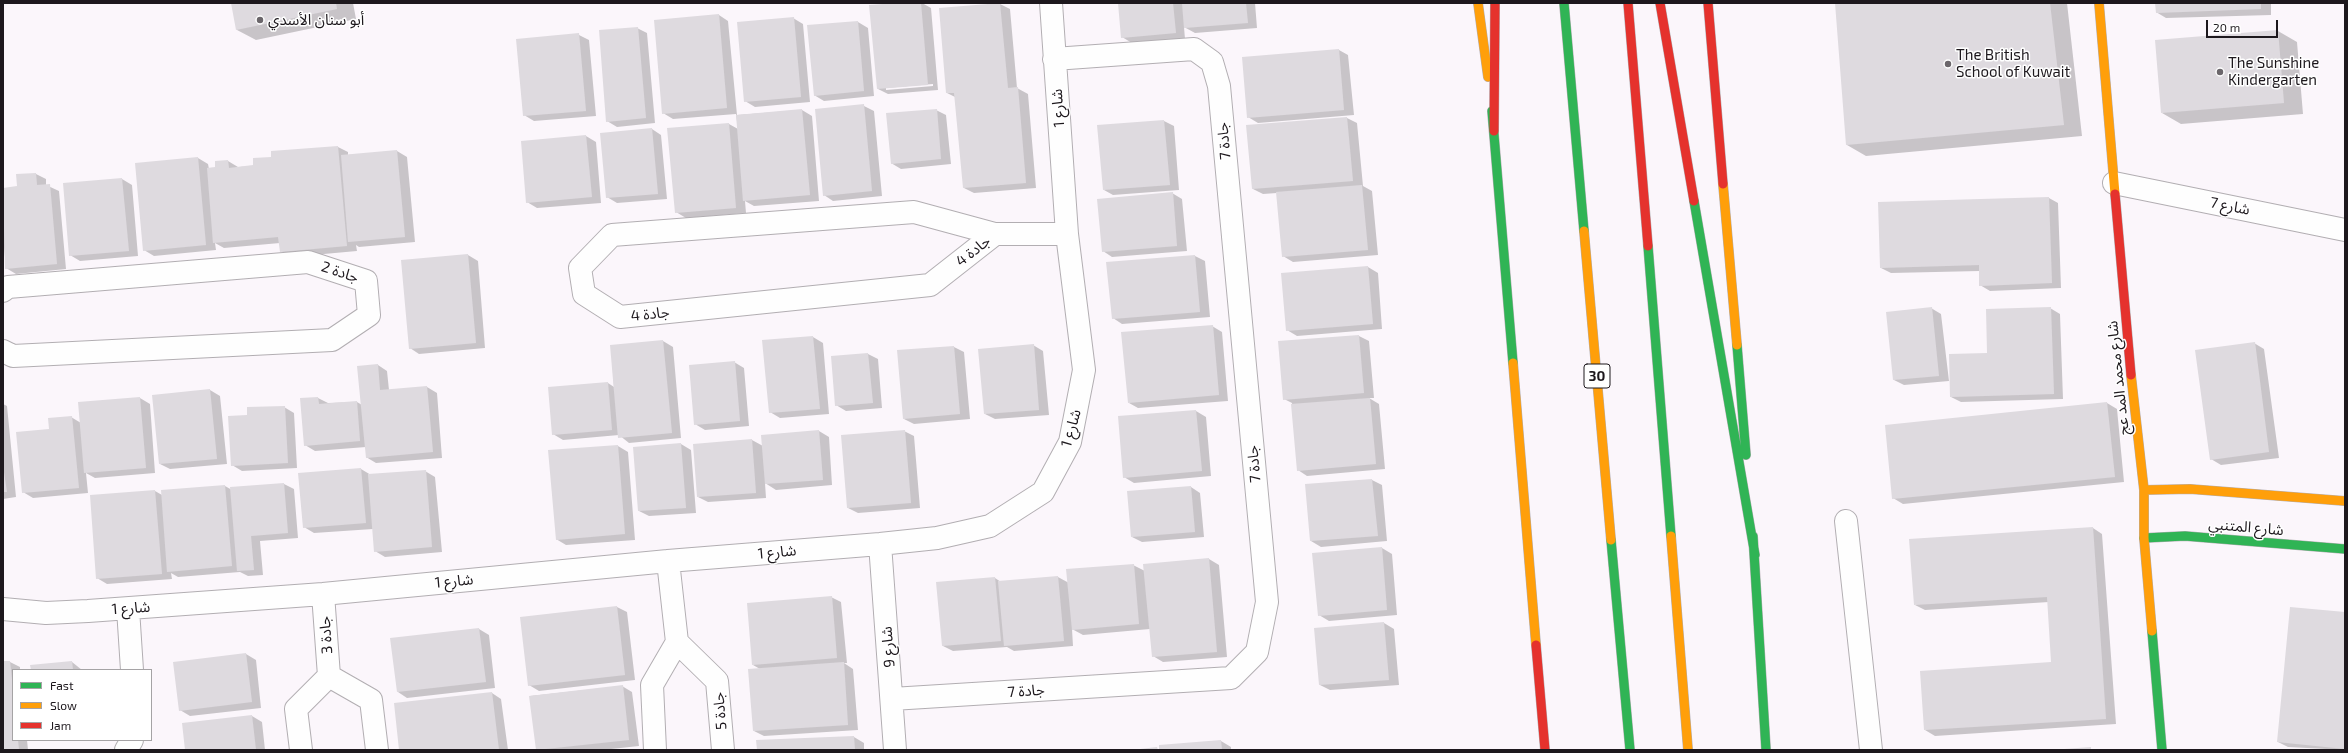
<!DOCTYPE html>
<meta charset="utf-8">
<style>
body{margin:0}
#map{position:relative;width:2348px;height:753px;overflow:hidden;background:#fbf6fb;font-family:"Exo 2",sans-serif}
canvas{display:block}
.frame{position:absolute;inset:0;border:4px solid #1d181d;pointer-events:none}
.legend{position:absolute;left:12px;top:669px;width:140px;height:72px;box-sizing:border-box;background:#fff;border:1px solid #a5a3a5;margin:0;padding:5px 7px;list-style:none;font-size:12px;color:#1d181d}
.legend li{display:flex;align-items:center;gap:8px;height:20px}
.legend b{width:20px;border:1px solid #a5a3a5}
.scale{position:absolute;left:2206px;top:20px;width:72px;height:18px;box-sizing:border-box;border:2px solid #1d181d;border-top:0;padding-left:5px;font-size:12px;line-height:14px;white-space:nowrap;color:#1d181d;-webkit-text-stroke:3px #fff;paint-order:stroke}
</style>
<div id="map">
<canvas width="2348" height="753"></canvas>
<div class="frame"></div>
<ul class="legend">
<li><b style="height:5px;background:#30b455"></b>Fast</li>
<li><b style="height:5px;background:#ff9f0a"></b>Slow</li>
<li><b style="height:5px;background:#e5322d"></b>Jam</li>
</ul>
<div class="scale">20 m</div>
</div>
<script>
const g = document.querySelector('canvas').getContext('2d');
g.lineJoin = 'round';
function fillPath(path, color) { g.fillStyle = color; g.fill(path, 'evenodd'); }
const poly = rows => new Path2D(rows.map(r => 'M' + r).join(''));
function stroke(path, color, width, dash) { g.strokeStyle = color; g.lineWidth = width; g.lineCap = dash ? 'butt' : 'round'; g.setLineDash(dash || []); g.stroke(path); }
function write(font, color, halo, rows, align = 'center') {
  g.font = font + ' "Exo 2","Noto Sans Arabic",sans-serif'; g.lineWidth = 3; g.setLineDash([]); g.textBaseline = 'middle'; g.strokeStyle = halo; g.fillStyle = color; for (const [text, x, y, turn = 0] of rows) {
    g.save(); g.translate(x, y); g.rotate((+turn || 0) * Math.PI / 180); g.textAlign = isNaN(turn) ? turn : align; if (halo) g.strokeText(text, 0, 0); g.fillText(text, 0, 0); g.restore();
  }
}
const shadow = poly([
 [232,3,353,3,356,19,256,40,237,30],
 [908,3,922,3,931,8,938,90,888,94,878,89],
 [933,84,933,86,886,90,886,88],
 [1119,3,1255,3,1257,28,1195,33,1184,27,1185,39,1132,43,1122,37],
 [1836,3,2067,3,2082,136,1866,156,1847,145],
 [2156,3,2271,3,2271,15,2166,18,2156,12],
 [1000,4,1010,9,1017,88,1028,94,1036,188,974,193,964,188,955,97,947,93],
 [719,15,728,21,737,115,802,110,812,116,819,201,754,206,745,201,746,213,686,218,676,212,729,124,738,129,736,114,673,119,663,113],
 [793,18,803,24,810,102,755,107,745,101],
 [858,22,868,28,874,96,824,101,814,95],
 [637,28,647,33,655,123,617,127,607,121],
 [2278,31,2297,42,2303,114,2181,124,2162,113],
 [579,35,589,40,596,116,534,121,524,115],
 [1339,50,1348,55,1354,115,1258,123,1248,117],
 [864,106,874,111,882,196,833,201,824,195],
 [936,110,946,115,951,164,901,169,891,163],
 [1347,118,1357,123,1363,186,1372,191,1378,255,1293,262,1283,256,1277,193,1263,194,1253,189,1247,126],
 [1164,121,1174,126,1179,190,1113,195,1104,190],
 [652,129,661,135,667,199,617,203,607,197],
 [586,136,596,142,601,203,537,208,527,202],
 [338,147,348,152,348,155,397,151,407,157,415,242,359,247,356,245,357,251,291,257,281,251,280,243,224,248,215,243,216,250,154,256,144,250,136,164,198,158,208,164,209,169,217,168,228,161,238,167,254,166,272,158],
 [36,174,46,179,46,185,59,191,66,269,16,274,6,268,3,236,3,189,18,187,17,175],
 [122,179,132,185,138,256,80,261,70,255],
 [1172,193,1182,199,1187,251,1112,257,1103,251],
 [2049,198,2058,203,2061,288,1990,291,1980,285,1980,271,1891,273,1881,268],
 [468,255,478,261,485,348,419,354,410,348],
 [1195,256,1205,261,1210,317,1122,324,1113,318],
 [1368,267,1378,273,1382,329,1297,336,1287,330],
 [1931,308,1941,314,1949,381,1904,385,1894,380],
 [2050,308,2060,314,2063,399,1961,402,1951,397],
 [1212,326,1222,332,1228,401,1138,408,1129,403],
 [1359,336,1369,341,1374,398,1369,398,1379,404,1385,469,1307,476,1298,470,1292,403,1284,399],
 [813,337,823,343,829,414,780,418,770,412],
 [663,341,673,347,681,438,629,443,619,435,563,440,553,434,608,383,614,387,611,346],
 [2254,343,2264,349,2279,458,2221,465,2211,459],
 [1033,345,1043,351,1049,415,995,419,985,414],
 [954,347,964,352,970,419,914,424,904,419],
 [868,354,878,359,882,408,846,411,836,405],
 [734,362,744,368,749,426,705,430,695,424],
 [378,365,387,371,389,390,427,387,437,393,442,458,376,463,366,457,366,447,315,451,305,445,318,398,328,403,357,402,362,405],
 [210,390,220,396,227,464,170,469,160,464],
 [140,398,150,404,155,473,95,478,86,473,88,493,33,498,23,492,50,430,71,417,81,423],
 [2107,403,2117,409,2124,482,1903,504,1893,498],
 [3,404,7,406,16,497,3,499],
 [284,407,294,413,297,468,242,471,232,465,248,416],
 [1196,411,1206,417,1211,476,1134,483,1124,477],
 [819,431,829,437,832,485,776,490,765,483,766,498,708,502,698,497,752,440,763,446],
 [904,431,914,436,920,508,858,513,848,508],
 [681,444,691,450,696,513,649,516,639,511],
 [618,446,628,452,635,540,566,545,556,539],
 [361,469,371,475,425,471,435,477,442,552,385,557,375,551,373,529,314,533,304,527],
 [1372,480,1382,485,1387,541,1321,547,1311,541,1306,485],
 [284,484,294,489,298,538,260,541,263,575,248,576,240,572,178,577,171,573,172,579,107,584,97,578,155,491,162,495,162,491,225,486,232,490],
 [1191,487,1200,493,1204,537,1142,542,1132,537],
 [2093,528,2102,534,2116,724,1935,736,1925,730,2052,663,2049,602,1925,610,1915,605],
 [1382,548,1392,554,1397,615,1329,621,1319,615],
 [1209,559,1219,565,1227,657,1163,662,1153,656,1150,629,1083,635,1072,629,1073,646,1014,651,1007,647,953,651,943,646,937,583,995,578,1001,582,1058,577,1069,583,1133,565,1145,571],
 [831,597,841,602,847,663,844,663,853,669,858,730,764,736,754,731,760,669,753,665],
 [617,607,627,612,635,680,539,691,529,685],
 [2345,613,2345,750,2288,747,2278,742],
 [1384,623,1394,629,1399,685,1330,690,1320,685,1315,629],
 [479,629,489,635,495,688,407,698,398,692,391,639],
 [246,654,256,660,261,708,190,716,180,710],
 [3,662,10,662,20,667,20,670,13,670,13,740,27,740,28,750,3,750],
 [72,662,82,670,32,670],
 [622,686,632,692,639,746,602,750,537,750,530,696],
 [492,693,501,699,508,750,400,750],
 [252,716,262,722,265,750,186,750],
 [854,737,864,743,864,750,758,750],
 [1221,741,1231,747,1231,750,1160,750,1160,746]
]);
const building = poly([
 [231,3,336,3,337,9,236,30],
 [896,3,921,3,928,85,877,89,869,5],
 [1000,3,1008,88,1018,87,1026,183,963,188,954,93,946,93,939,8],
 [1118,3,1173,3,1176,33,1121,38],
 [1182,3,1246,3,1248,23,1184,28],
 [1835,3,2050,3,2064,125,1846,145],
 [2155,3,2261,3,2261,9,2156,13],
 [719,14,727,108,662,114,654,20],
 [794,17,801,97,744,102,737,22],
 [858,21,864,91,814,96,807,25],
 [638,27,646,118,606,122,599,30],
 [2278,30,2284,103,2161,113,2155,40],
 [579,33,586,111,523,116,516,39],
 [1339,49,1344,110,1247,118,1242,57],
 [864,104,872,191,823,196,815,109],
 [802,109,810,195,743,201,736,115],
 [937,109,941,159,891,164,886,113],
 [1347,117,1353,181,1252,189,1246,125],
 [1164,120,1170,185,1103,190,1097,125],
 [729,123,736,208,675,213,667,128],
 [652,128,658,194,606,198,600,133],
 [586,135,592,197,526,203,521,141],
 [338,146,347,246,280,252,278,237,213,243,207,168,215,167,215,161,228,160,229,168,253,165,253,158,271,157,271,151],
 [397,150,405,237,348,242,341,155],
 [198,157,206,245,143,251,135,163],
 [36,173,37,185,50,184,57,264,5,269,3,188,17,186,16,174],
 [122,178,129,251,69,256,63,183],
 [1362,185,1368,250,1282,257,1276,192],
 [1173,192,1177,246,1102,252,1097,199],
 [2049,197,2052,283,1979,286,1979,265,1880,268,1878,202],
 [468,254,476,343,409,349,401,260],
 [1195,255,1200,312,1112,319,1106,262],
 [1368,266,1373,324,1286,331,1281,273],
 [1932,307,1939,376,1893,380,1886,312],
 [2051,307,2054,394,1950,397,1949,354,1987,353,1986,309],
 [1213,325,1219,395,1128,403,1121,332],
 [1359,335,1364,393,1283,400,1278,341],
 [813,336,820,409,769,413,762,340],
 [663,340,672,433,618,438,610,345],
 [2255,342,2269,452,2210,460,2195,350],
 [1034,344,1039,410,984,414,978,349],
 [954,346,960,414,903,419,897,350],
 [868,353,873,403,835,406,831,356],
 [735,361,740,421,694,425,689,365],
 [378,364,380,390,427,386,433,452,366,458,357,366],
 [608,382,612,430,552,435,548,387],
 [210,389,217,459,159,464,152,395],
 [140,397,146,468,84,473,78,402],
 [318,397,319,404,357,401,360,441,304,446,300,398],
 [1370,398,1376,464,1297,471,1291,404],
 [2107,402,2115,477,1892,499,1885,425],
 [285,406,288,463,231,466,228,416,247,415,247,407],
 [1196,410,1202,471,1123,478,1118,416],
 [72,416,79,488,22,493,16,432,49,429,48,418],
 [819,430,823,480,765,484,761,435],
 [905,430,911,503,847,508,841,435],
 [752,439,756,493,697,497,693,444],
 [681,443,686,508,638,511,633,447],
 [618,445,625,534,556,540,548,450],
 [3,466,7,492,3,492],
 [361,468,366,523,303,528,298,473],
 [426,470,432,547,374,552,368,474],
 [1372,479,1378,536,1310,541,1305,484],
 [284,483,288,533,251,536,254,570,237,571,230,487],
 [225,485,232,566,167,572,161,490],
 [1191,486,1195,532,1131,537,1127,491],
 [155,490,162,574,96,579,90,495],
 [2093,527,2106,719,1924,730,1920,671,2051,662,2047,597,1914,605,1909,539],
 [1382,547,1387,610,1318,616,1312,553],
 [1209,558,1217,652,1152,657,1143,564],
 [1134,564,1139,624,1072,630,1066,569],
 [1058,576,1064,641,1004,646,998,581],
 [995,577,1001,641,942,646,936,582],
 [832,596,837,658,752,665,747,603],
 [617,606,625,675,528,686,520,617],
 [2290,607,2345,612,2345,749,2277,742],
 [1384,622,1389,680,1319,685,1314,628],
 [479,628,486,682,397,692,390,638],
 [246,653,252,702,179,711,173,662],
 [3,661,10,661,13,689,13,740,18,740,19,750,3,750],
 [72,661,73,670,31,670,30,665],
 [844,662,848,725,753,731,748,669],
 [623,685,629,740,536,750,529,696],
 [492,692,499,750,399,750,394,703],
 [252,715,256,750,185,750,182,723],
 [854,736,855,750,757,750,756,740],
 [1221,740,1222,750,1159,750,1159,745],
 [1157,747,1158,750,1140,750,1140,749],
 [2091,747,2091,750,2064,750,2064,749]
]);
const street = poly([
 [2114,183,2345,230],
 [995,234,914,212,612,235,580,268,584,294,620,317,930,285,995,234,1067,234],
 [3,291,8,287,308,262,366,281,369,315,332,340,13,356,3,351],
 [1846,521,1871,750],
 [880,544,895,750],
 [3,609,46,613,88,611,323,594,668,561,880,544,937,538,990,526,1043,492,1070,442,1084,370,1067,234,1051,3],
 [128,609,132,670],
 [677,642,717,681,723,750],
 [329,676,371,700,377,750],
 [892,699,1231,678,1257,652,1267,602,1219,86,1212,62,1194,49,1054,59],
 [126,750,132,740],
 [301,750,296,709,329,676,323,594],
 [655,750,652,685,677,642,668,561]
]);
const fast = poly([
 [1564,3,1584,231],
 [1492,111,1513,363],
 [1694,201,1755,555],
 [1648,246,1671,536],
 [1737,345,1746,455],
 [1753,536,1766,750],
 [2144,538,2185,536,2345,549],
 [1611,540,1630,750],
 [2152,631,2162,750]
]);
const slow = poly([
 [1478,3,1488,77],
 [2099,3,2115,194],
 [1723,184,1737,345],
 [1584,231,1611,540],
 [1513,363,1536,645],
 [2131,375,2144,490,2144,538,2152,631],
 [2144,490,2190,489,2345,501],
 [1671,536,1688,750]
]);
const jam = poly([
 [1628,3,1648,246],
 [1660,3,1694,201],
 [1708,3,1723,184],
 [1494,131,1495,3],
 [2115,194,2131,375],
 [1536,645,1545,750]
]);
const markers = [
 [260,20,4,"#6b666b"],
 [1948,64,4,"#6b666b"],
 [2220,72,4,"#6b666b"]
];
const shields = [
 [1597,376,26]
];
const shieldNames = [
 ["30",1597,376]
];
const poiNames = [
 ["أبو سنان الأسدي",268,20],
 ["The British",1956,55],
 ["School of Kuwait",1956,72],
 ["The Sunshine",2228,63],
 ["Kindergarten",2228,80]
];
const streetNames = [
 ["شارع 1",1058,108,-94],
 ["جادة 7",1224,141,-95],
 ["شارع 7",2230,206,11],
 ["جادة 4",973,251,-38],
 ["جادة 2",340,272,18],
 ["جادة 4",650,314,-6],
 ["شارع محمد المد عج",2118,378,-96],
 ["شارع 1",1071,428,-74],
 ["جادة 7",1254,464,-95],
 ["شارع المتنبي",2246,527,5],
 ["شارع 1",777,552,-5],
 ["شارع 1",454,581,-5],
 ["شارع 1",131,608,-4],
 ["جادة 3",326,635,-94],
 ["شارع 9",888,647,-94],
 ["جادة 7",1026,691,-4],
 ["جادة 5",720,711,-95]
];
fillPath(shadow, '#0003');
fillPath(building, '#dedadf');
stroke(street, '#b2aeb2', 24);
stroke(fast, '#b2aeb2', 10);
stroke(slow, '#b2aeb2', 10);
stroke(jam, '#b2aeb2', 10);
stroke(street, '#fefefe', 22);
stroke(fast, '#30b455', 9);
stroke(slow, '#ff9f0a', 9);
stroke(jam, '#e5322d', 9);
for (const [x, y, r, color] of markers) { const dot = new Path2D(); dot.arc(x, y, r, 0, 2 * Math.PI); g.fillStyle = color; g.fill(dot); stroke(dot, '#fff', 1.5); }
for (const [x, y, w] of shields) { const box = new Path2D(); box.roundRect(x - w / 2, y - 12, w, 24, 3); g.fillStyle = '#fff'; g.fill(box); stroke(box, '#1d181d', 1); }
write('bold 14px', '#1d181d', null, shieldNames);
write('15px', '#1d181d', '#fff', poiNames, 'left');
write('15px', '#1d181d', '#fff', streetNames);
</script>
